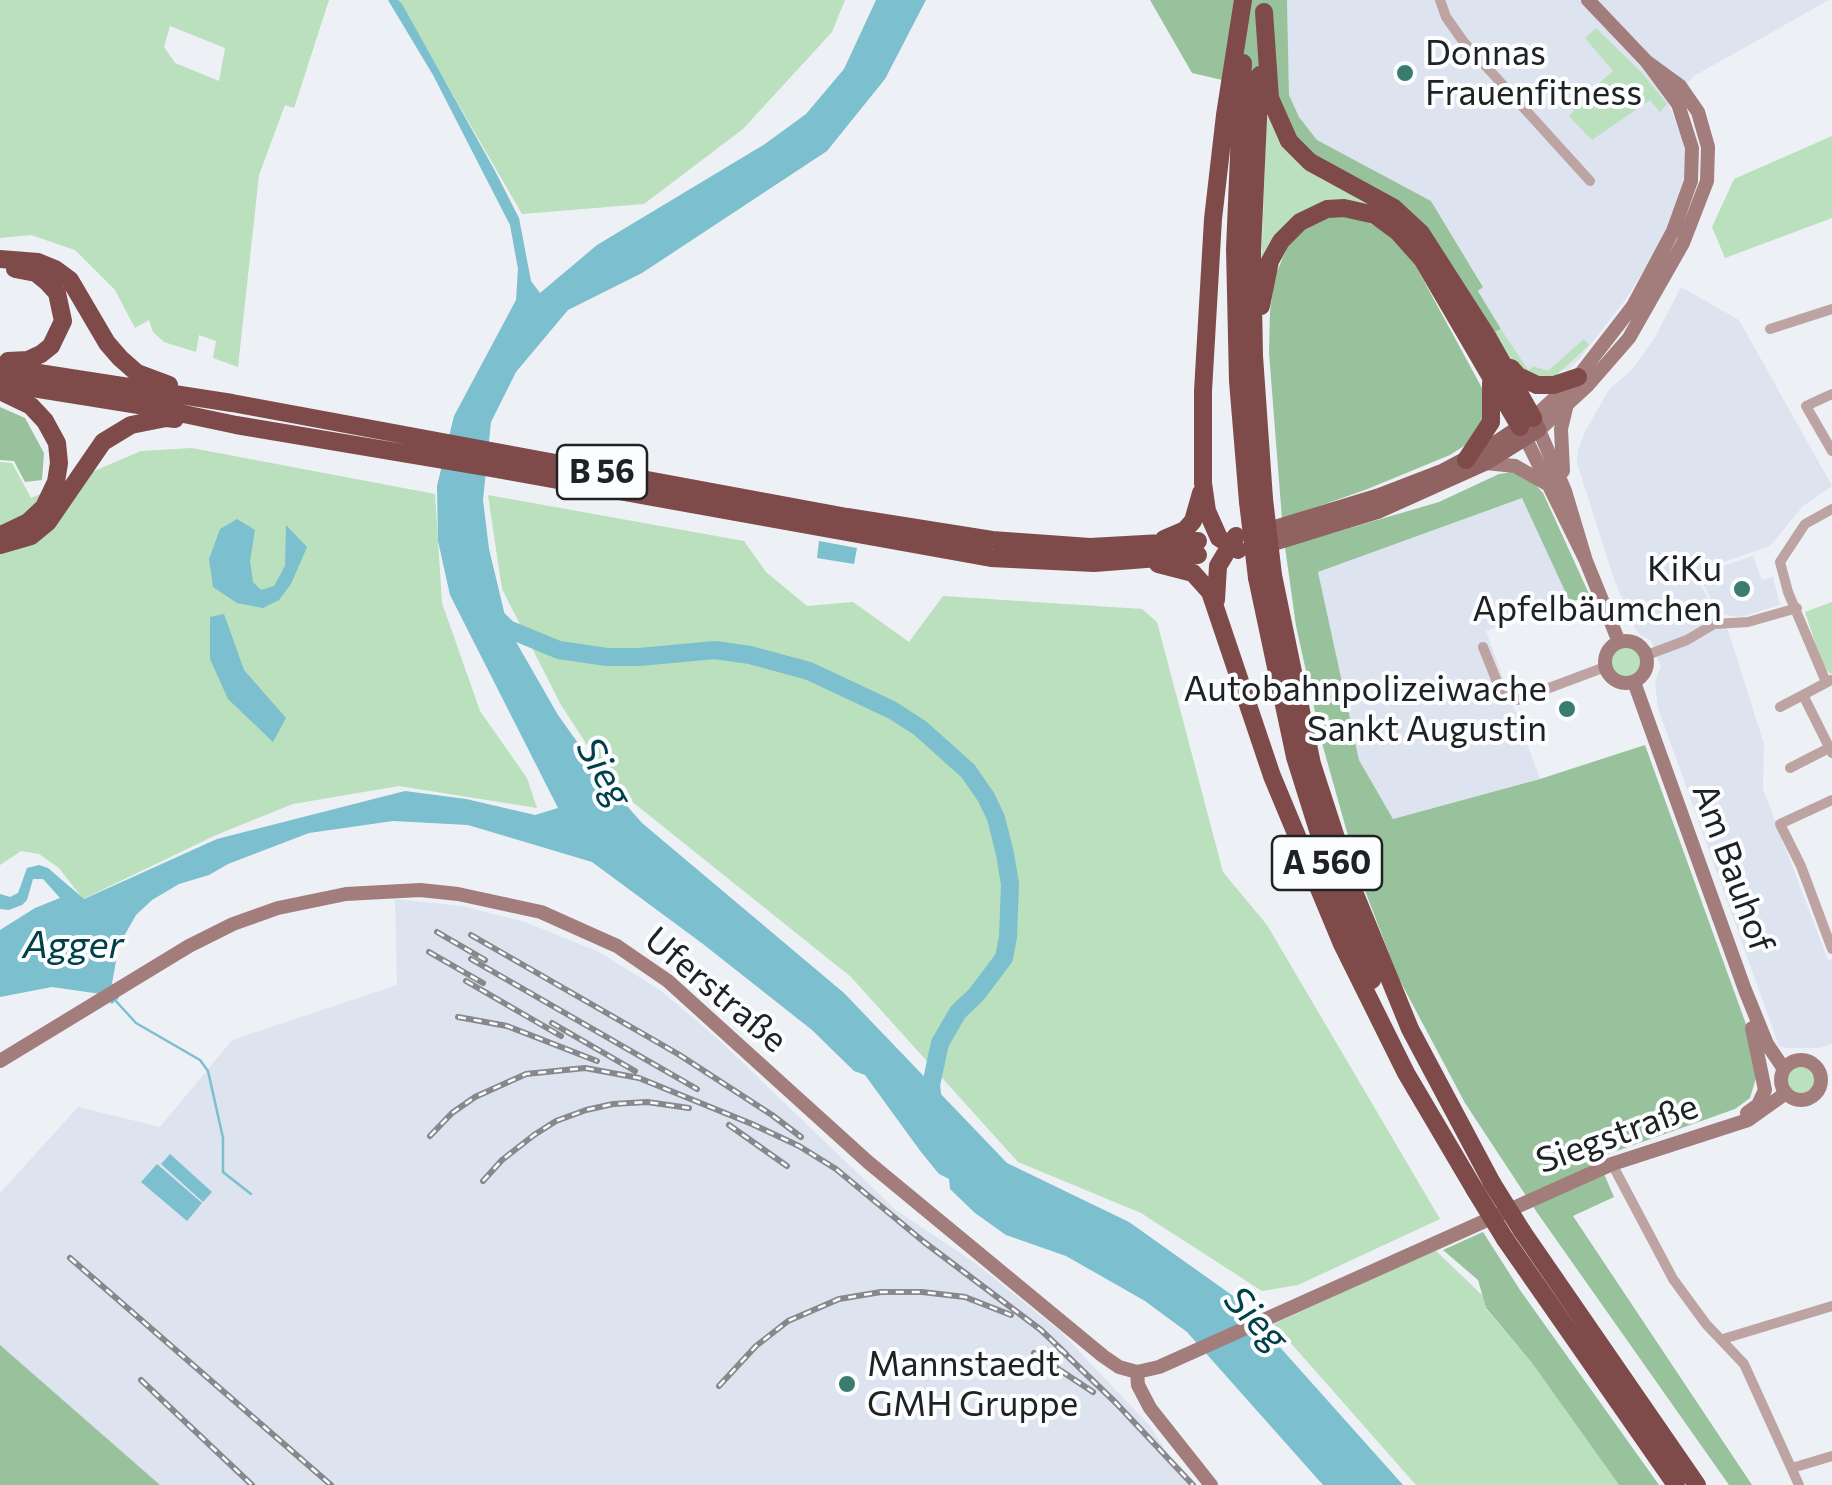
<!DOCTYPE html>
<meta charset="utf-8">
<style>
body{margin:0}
canvas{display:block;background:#edf0f4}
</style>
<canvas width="1832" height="1485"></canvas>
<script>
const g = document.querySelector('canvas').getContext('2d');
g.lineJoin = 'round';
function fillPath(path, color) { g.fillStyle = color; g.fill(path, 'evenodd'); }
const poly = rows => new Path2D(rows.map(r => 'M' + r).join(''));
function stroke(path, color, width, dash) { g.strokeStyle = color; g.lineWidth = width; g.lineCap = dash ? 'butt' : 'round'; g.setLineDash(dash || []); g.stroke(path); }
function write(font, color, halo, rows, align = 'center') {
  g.font = font + ' Commissioner,sans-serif'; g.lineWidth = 8; g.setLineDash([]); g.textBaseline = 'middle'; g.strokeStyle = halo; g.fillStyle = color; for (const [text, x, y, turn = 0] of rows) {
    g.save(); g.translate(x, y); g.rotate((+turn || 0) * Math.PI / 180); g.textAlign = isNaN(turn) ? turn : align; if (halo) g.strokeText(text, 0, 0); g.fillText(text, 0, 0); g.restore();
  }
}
const built = poly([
 [1287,0,1829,0,1694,76,1669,104,1684,144,1686,168,1680,199,1661,242,1626,299,1580,358,1568,370,1544,372,1533,366,1528,370,1521,362,1478,290,1483,286,1431,201,1317,140,1299,117,1289,95],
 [1681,287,1739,320,1832,486,1803,506,1770,546,1694,572,1716,614,1727,627,1764,744,1763,789,1828,960,1832,959,1832,1044,1819,1048,1786,1048,1779,1046,1658,708,1655,681,1661,667,1651,640,1641,636,1632,624,1613,576,1577,463,1578,450,1586,430,1610,388,1632,370,1655,337],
 [1523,497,1570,602,1486,631,1540,779,1393,819,1359,760,1318,572],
 [1753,556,1762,580,1773,577,1780,605,1740,617,1719,614,1698,574],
 [395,899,462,906,525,922,599,952,660,990,720,1041,896,1210,975,1263,1061,1332,1150,1426,1169,1456,1195,1485,0,1485,0,1193,78,1107,160,1127,232,1040,397,985]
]);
const green = poly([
 [0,0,329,0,294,108,285,105,259,175,238,367,213,358,216,341,199,335,196,352,164,342,153,332,149,320,135,328,115,290,75,250,31,235,0,238],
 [170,26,225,48,219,81,175,63,164,47],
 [398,0,845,0,832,32,743,129,644,204,522,214],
 [1596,28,1643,74,1667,104,1660,112,1650,100,1592,140,1569,116,1574,111,1571,108,1613,71,1585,38],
 [1267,114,1275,127,1383,208,1392,219,1261,267],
 [1832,136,1832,218,1725,258,1712,227,1734,179],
 [1501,329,1528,370,1533,366,1548,371,1584,339,1589,345,1551,380,1543,381,1516,368,1492,333],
 [192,448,435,494,442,603,480,711,527,778,537,808,399,786,293,804,216,835,83,899,59,868,39,854,21,851,0,865,0,462,12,463,31,498,141,451],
 [488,495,744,541,766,572,807,606,853,602,909,642,943,596,1142,609,1157,622,1223,872,1267,925,1440,1219,1298,1285,1262,1291,1141,1213,1018,1162,851,977,615,788,561,705,502,589],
 [1832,602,1832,673,1830,674,1822,664,1805,612],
 '1611 662a15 15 0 1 1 30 0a15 15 0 1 1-30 0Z',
 '1786 1079a15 15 0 1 1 30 0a15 15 0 1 1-30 0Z',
 [1435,1250,1483,1296,1486,1309,1532,1363,1619,1485,1416,1485,1274,1324]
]);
const forest = poly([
 [1150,0,1287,0,1289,95,1299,117,1317,140,1431,201,1483,287,1478,291,1501,329,1492,333,1440,248,1327,168,1295,140,1274,92,1192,73],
 [1352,216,1389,232,1413,261,1482,388,1485,416,1467,444,1450,455,1365,490,1282,519,1269,353,1270,312,1275,276,1289,244,1302,230,1331,217],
 [0,407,25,418,44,453,42,480,25,482,14,461,0,460],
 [1512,472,1530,479,1543,493,1590,596,1570,602,1522,498,1318,572,1359,760,1393,819,1540,779,1645,745,1751,1038,1756,1078,1750,1098,1735,1109,1597,1158,1614,1197,1573,1216,1752,1485,1729,1485,1536,1211,1465,1103,1398,977,1359,875,1322,743,1296,626,1285,547,1439,502,1499,474],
 [1483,1232,1520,1290,1659,1485,1619,1485,1532,1363,1486,1308,1478,1280,1443,1250],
 [0,1345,160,1485,0,1485]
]);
const water = poly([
 [388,0,398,0,402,4,495,171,519,218,531,281,540,293,597,245,765,144,806,114,844,69,876,0,926,0,885,79,827,151,642,273,568,310,516,372,491,422,483,500,489,549,508,628,558,715,605,781,642,823,844,993,1007,1163,1129,1222,1236,1298,1403,1485,1323,1485,1187,1332,1145,1301,1066,1256,1006,1235,975,1213,950,1189,949,1179,939,1174,921,1152,865,1075,854,1071,812,1030,703,944,592,862,468,825,393,821,309,833,228,864,209,875,179,884,152,900,136,915,119,945,112,983,119,998,112,1004,101,994,52,987,0,997,0,930,35,908,60,898,43,879,33,879,27,900,22,905,9,910,0,909,0,894,10,897,18,893,27,868,39,865,48,868,84,899,217,839,405,791,466,799,535,815,558,808,450,595,438,541,437,486,454,416,516,300,518,269,510,225,433,75],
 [237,519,255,530,250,561,253,582,261,590,274,586,285,566,286,525,307,547,291,584,279,600,263,608,237,603,213,587,209,559,220,529],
 [819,541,857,548,854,564,817,558],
 [224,614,244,670,286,718,273,742,228,699,210,659,210,617],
 [170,1154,212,1192,203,1202,161,1164],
 [157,1164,202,1203,187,1221,141,1182]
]);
const stream = poly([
 [114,999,136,1023,200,1060,208,1071,223,1138,223,1172,251,1194]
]);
const river = poly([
 [490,612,508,629,559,650,607,657,639,657,715,650,750,655,809,671,892,710,920,728,968,771,986,797,996,818,1005,854,1010,884,1008,937,1004,958,976,995,958,1012,940,1043,931,1085,934,1109]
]);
const street = poly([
 [1440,0,1446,17,1463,41,1590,181],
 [1770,329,1832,309],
 [1832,394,1806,406,1832,451],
 [1483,647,1500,689,1505,696,1517,700,1605,667],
 [1647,655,1687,640,1714,624,1748,622,1797,608],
 [1831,680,1803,695,1832,753],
 [1826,682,1788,592,1780,562,1805,524,1832,509],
 [1780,707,1803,695],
 [1790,768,1829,748],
 [1832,800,1780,824,1801,866,1832,949],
 [1612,1164,1673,1279,1706,1324,1744,1364,1799,1485],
 [1723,1339,1832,1306],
 [1792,1468,1832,1456]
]);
const secondary = poly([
 [1533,418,1578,377,1633,306,1673,231,1691,181,1692,148,1678,104,1647,62,1588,0],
 [1526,439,1586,561,1619,642],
 [1486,463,1515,466,1547,484],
 [1563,471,1561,429,1566,408],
 [1586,561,1565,491,1539,430,1588,385,1629,338,1683,243,1707,181,1708,147,1698,112,1680,86,1647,62],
 '1605 662a21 21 0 1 1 42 0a21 21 0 1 1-42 0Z',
 [1634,682,1745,990,1767,1044,1784,1069],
 '1781 1080a20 20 0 1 1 40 0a20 20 0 1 1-40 0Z',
 [0,1061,189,946,233,924,278,908,346,894,420,890,458,894,541,912,617,946,668,981,868,1162,1103,1356,1119,1367,1137,1372,1159,1367,1612,1164,1748,1120,1786,1093],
 [1747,1113,1758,1105,1765,1090,1752,1028],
 [1137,1372,1138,1385,1150,1408,1211,1485]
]);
const primary = poly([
 [1257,533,1378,496,1443,471,1494,444,1533,418,1539,430,1486,463,1379,511,1262,547]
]);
const highway = poly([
 [1264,12,1270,98,1289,141,1310,162,1394,208,1421,233,1487,336,1533,418],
 [1243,63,1235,249,1238,381,1248,502],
 [1260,75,1252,251,1254,356,1264,499],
 [0,259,38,262,55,269,70,280,107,343,120,358,137,373,169,385],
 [1261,306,1270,261,1281,241,1300,222,1327,209,1344,208,1375,215,1398,232,1422,259,1520,427],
 [8,361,28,360,41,354,51,346,63,321,57,293,47,282,36,273,15,269],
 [0,367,232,403,847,517,992,540,1090,547,1198,541],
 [1511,368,1518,376,1537,385,1554,385,1578,377],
 [0,383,151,407,236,425,492,468,991,558,1094,563,1198,555],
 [0,391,31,406,45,421,57,443,59,463,56,482,44,507,28,522,1,535],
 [1466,460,1491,422,1491,383],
 [1164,539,1185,530,1193,521,1201,493],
 [0,545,31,536,48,522,103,442,131,425,166,418,175,419],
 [1238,550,1219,538,1207,511,1203,483,1203,391,1213,219,1225,115,1243,0],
 [1158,564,1193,573,1210,592,1272,776,1342,944,1406,1073,1475,1190],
 [1273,575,1312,764,1352,887,1410,1029,1492,1183],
 [1257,578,1295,757,1337,891,1372,980],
 [1216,600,1218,566,1236,536],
 [1522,1231,1697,1485],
 [1505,1239,1676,1485]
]);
const rail = poly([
 [437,932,485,960],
 [471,935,678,1054,772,1115,801,1137],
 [429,952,483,983],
 [471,959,697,1089],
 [466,981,561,1036],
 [458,1017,507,1026,597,1061],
 [552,1023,635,1071],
 [729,1125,787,1166],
 [430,1136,452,1113,475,1097,526,1074,585,1068,639,1078,752,1124,799,1146,836,1169,924,1242,1041,1330,1066,1354],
 [483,1181,502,1160,534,1135,556,1121,586,1110,613,1104,647,1102,689,1108],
 [70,1258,331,1485],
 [1057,1346,1116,1403,1193,1485],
 [1034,1353,1093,1392],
 [141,1380,252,1485],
 [719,1386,756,1346,788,1321,839,1299,881,1292,922,1292,965,1297,1011,1315]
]);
const highwayBridge = poly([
 [1264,499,1273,575],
 [1248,502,1257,578],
 [1492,1183,1522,1231],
 [1475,1190,1505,1239]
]);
const markers = [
 [1405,73,10,"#3a7c6e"],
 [1742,589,10,"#3a7c6e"],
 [1567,709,10,"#3a7c6e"],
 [847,1384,10,"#3a7c6e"]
];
const shields = [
 [602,472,90],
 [1327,863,110]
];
const shieldNames = [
 ["B 56",602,472],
 ["A 560",1327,863]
];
const poiNames = [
 ["Donnas",1425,53],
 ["Frauenfitness",1425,93],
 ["KiKu",1722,569,"right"],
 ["Apfelbäumchen",1722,609,"right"],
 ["Autobahnpolizeiwache",1547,689,"right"],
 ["Sankt Augustin",1547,729,"right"],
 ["Mannstaedt",867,1364],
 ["GMH Gruppe",867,1404]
];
const streetNames = [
 ["Am Bauhof",1733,868,70],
 ["Uferstraße",716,990,40],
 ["Siegstraße",1617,1134,-20]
];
const waterNames = [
 ["Sieg",604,772,60],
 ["Agger",73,945],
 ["Sieg",1256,1319,46]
];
fillPath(built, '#dde4ef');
fillPath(green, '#bae0bd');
fillPath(forest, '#98c29c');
fillPath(water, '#7cbfce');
stroke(stream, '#7cbfce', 2.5);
stroke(river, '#7cbfce', 18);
stroke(street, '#bda3a1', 10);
stroke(secondary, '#a37d7b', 14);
stroke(primary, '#906261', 15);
stroke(highway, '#7f4b4a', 18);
stroke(rail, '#86888b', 6);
stroke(rail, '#fcfdff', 2.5, [8]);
stroke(highwayBridge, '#7f4b4a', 18);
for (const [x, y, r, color] of markers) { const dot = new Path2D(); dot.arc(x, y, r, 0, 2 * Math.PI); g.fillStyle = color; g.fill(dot); stroke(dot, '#fcfdff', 4); }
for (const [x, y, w] of shields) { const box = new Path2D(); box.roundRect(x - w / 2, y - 27, w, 54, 8); g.fillStyle = '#fcfdff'; g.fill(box); stroke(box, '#202123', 2.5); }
write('bold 32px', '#202123', null, shieldNames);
write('35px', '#202123', '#fcfdff', poiNames, 'left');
write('35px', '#202123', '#fcfdff', streetNames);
write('italic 38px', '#00404b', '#fcfdff', waterNames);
</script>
